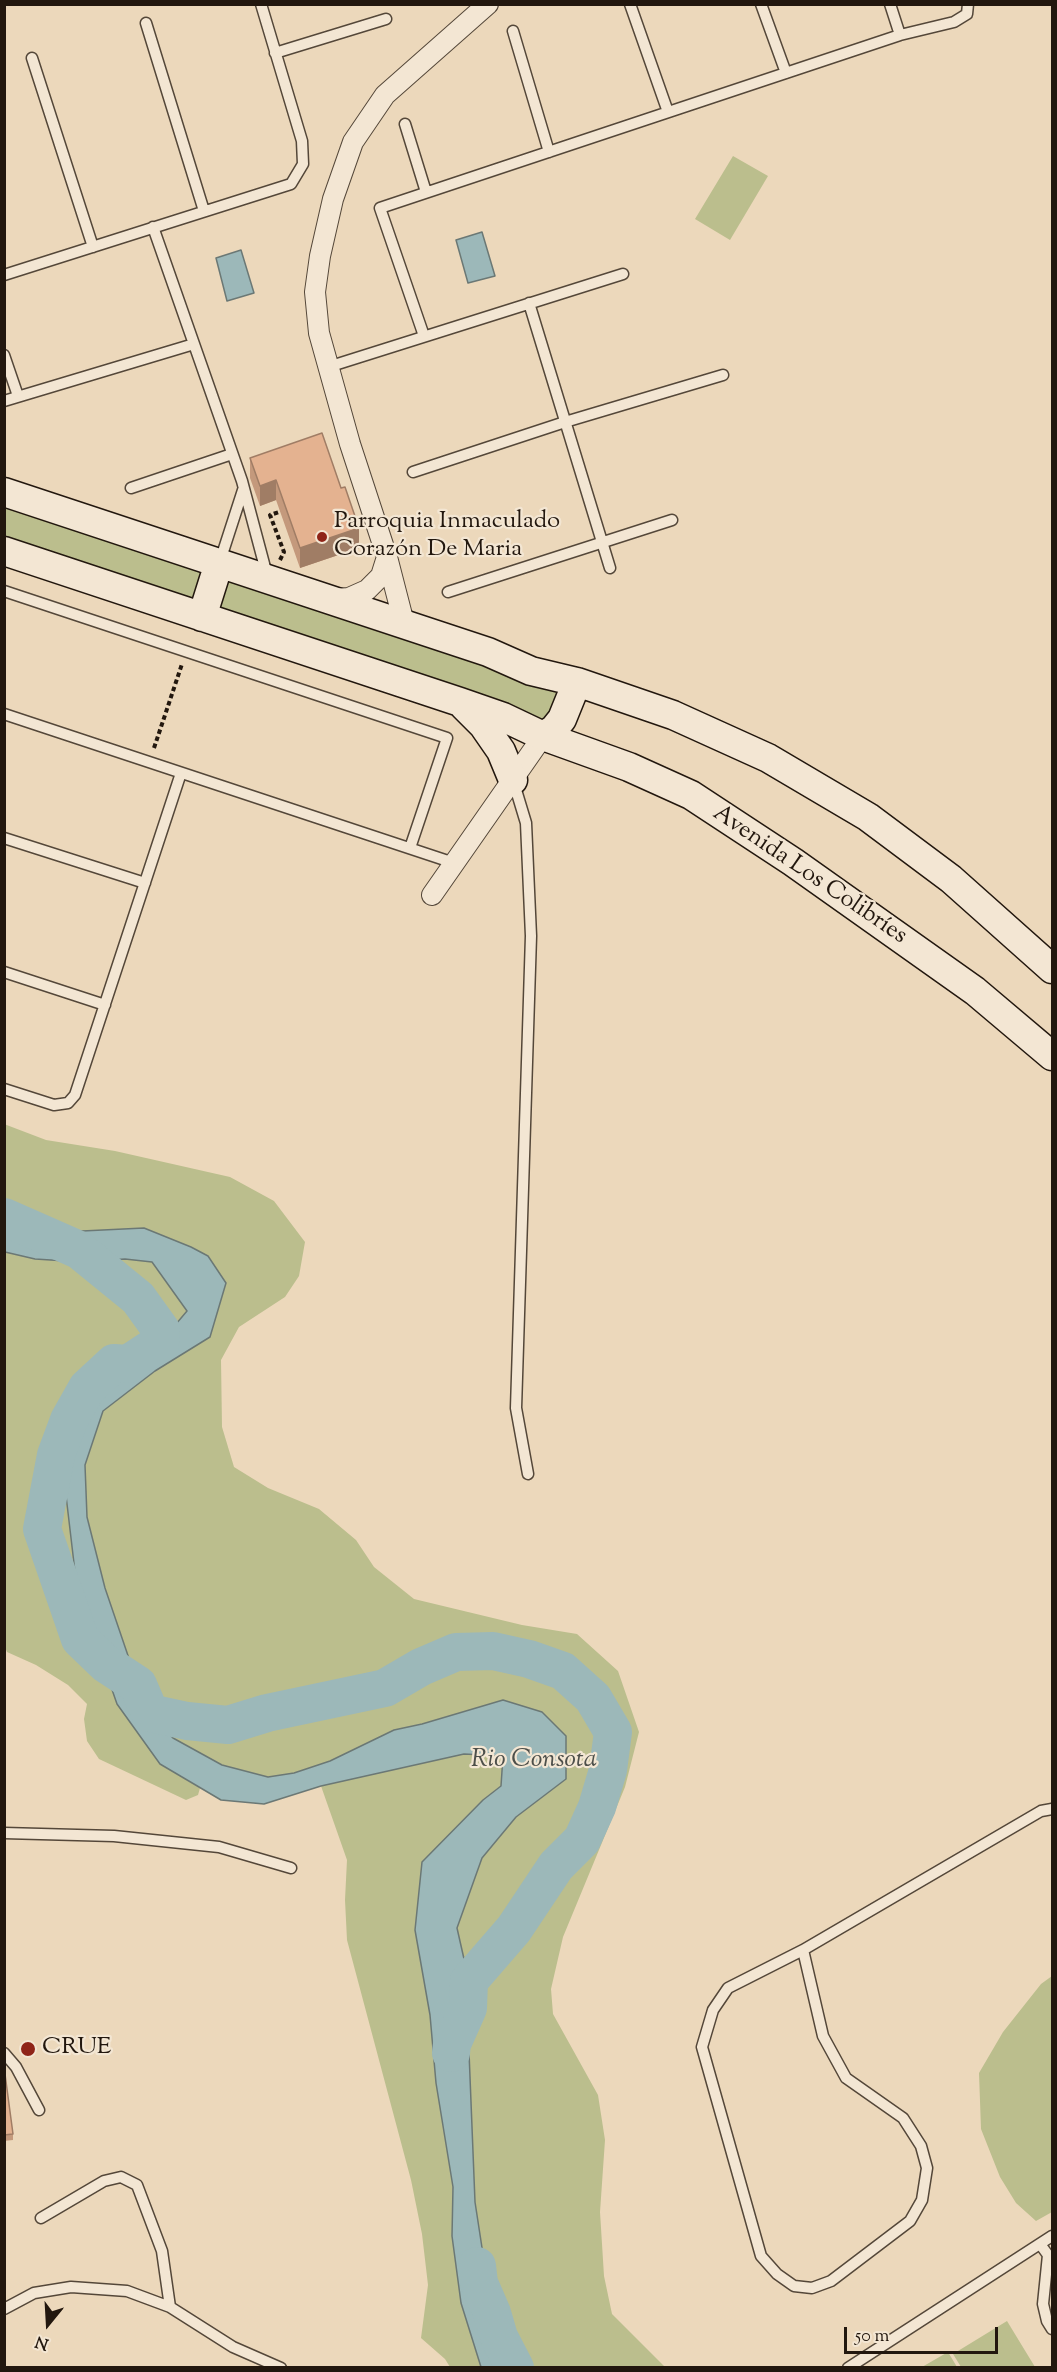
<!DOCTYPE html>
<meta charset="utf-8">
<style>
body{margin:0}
#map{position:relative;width:1057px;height:2372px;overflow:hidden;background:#ecd8bb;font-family:"Sorts Mill Goudy",serif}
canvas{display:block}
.frame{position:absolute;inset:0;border:6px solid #22170e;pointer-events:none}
.north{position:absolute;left:18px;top:2294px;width:60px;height:60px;-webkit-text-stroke:4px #f3e6d3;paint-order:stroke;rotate:198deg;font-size:16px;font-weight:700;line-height:24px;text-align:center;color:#22170e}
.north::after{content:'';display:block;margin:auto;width:21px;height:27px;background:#22170e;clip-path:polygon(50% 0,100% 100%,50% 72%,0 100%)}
.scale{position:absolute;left:844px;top:2327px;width:154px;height:27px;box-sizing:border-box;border:3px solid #22170e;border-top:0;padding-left:8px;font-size:18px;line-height:21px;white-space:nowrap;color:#22170e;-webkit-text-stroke:4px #f3e6d3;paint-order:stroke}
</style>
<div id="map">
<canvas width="1057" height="2372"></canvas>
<div class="frame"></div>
<div class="north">N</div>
<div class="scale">50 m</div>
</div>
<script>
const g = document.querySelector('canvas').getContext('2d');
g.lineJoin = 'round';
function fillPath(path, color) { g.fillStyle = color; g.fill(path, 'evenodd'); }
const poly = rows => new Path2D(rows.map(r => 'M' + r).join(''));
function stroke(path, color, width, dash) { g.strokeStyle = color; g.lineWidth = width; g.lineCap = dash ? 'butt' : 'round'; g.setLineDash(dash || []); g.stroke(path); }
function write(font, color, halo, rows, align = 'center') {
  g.font = font + ' "Sorts Mill Goudy",serif'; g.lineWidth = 4.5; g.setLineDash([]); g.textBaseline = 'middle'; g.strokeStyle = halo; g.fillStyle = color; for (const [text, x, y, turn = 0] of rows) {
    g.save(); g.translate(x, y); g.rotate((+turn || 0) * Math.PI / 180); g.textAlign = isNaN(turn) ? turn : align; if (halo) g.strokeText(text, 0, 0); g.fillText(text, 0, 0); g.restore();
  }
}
const green = poly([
 [733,156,768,176,730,240,695,219],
 [5,492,577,682,554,729,5,551],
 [4,1124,46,1140,115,1151,230,1177,274,1201,305,1242,299,1276,285,1297,239,1327,221,1360,222,1427,234,1467,268,1488,319,1509,356,1540,374,1567,414,1599,522,1625,577,1634,618,1671,639,1732,625,1787,563,1937,551,1989,553,2014,598,2095,605,2140,600,2212,604,2276,612,2314,665,2367,520,2367,499,2337,492,2313,475,2202,469,2052,469,1981,457,1928,482,1858,516,1817,566,1779,422,1724,394,1730,330,1761,294,1773,268,1777,222,1765,173,1738,150,1713,138,1685,105,1588,87,1517,85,1465,103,1411,155,1371,210,1337,144,1228,41,1233,5,1228],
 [5,1252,35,1259,82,1262,125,1259,152,1262,187,1311,160,1343,114,1363,69,1420,63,1470,77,1589,160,1764,200,1788,198,1795,186,1800,99,1759,87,1741,84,1719,87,1704,68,1685,36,1665,7,1652,5,1647],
 [464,1754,503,1756,501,1786,483,1800,430,2015,436,2083,453,2187,452,2236,461,2303,481,2367,450,2367,445,2359,421,2338,428,2285,422,2234,411,2180,347,1940,345,1900,347,1860,321,1786],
 [1052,1976,1052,2212,1036,2221,1016,2203,1000,2177,981,2129,979,2073,1003,2032,1041,1984],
 [1007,2321,1035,2367,961,2367,953,2354],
 [948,2352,957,2367,922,2367]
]);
const water = poly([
 [482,232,495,276,468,283,456,240,482,232],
 [241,250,254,293,227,301,216,258,241,250],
 [5,1228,41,1233,144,1228,191,1247,208,1256,226,1283,210,1337,155,1371,103,1411,85,1465,87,1517,105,1588,138,1685,150,1713,173,1738,222,1765,268,1777,294,1773,330,1761,394,1730,422,1724,503,1700,542,1712,566,1736,566,1779,516,1817,482,1858,457,1928,469,1981,469,2052,475,2202,492,2313,499,2337,520,2367,481,2367,461,2303,452,2236,453,2187,436,2083,430,2015,415,1930,422,1862,483,1800,501,1786,503,1756,464,1754,321,1786,264,1804,221,1800,160,1764,117,1704,77,1589,63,1470,69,1420,87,1388,114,1363,160,1343,187,1311,152,1262,125,1259,82,1262,35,1259,5,1252,5,1228]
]);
const river = poly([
 [4,1217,79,1250,138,1298,161,1330,160,1343,128,1364,114,1363,87,1388,69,1420,56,1455,42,1529,80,1639,106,1664,138,1685,150,1713,187,1721,228,1725,267,1713,385,1688,421,1667,456,1652,493,1651,529,1659,563,1671,593,1698,613,1732,608,1770,597,1807,582,1840,556,1866,514,1929,469,1981,468,2008,452,2044,451,2053],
 [477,2266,479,2283,492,2313,499,2337,515,2368]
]);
const path = poly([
 [280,560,284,552,270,515,285,510],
 [154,748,182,664]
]);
const service = poly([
 [630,4,668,112],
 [761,4,786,73],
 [890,4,900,35],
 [146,23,204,211],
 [513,31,549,152],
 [275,53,386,19],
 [32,58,93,247],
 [405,124,426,192],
 [153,227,242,481,267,575],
 [4,275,291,184,303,164,302,141,261,4],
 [529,303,610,568],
 [424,336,380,208,900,35,954,22,967,14,968,4],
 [4,355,18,396],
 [328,367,623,274],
 [4,401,194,344],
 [413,472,565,422,723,375],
 [131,488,232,454],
 [220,561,243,490],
 [4,591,447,738,410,848],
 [448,592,672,520],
 [4,714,454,863],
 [513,780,526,823,531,936,516,1408,528,1474],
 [4,838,145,883],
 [4,972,105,1005],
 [4,1089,54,1105,68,1103,75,1095,181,773],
 [4,1833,114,1836,219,1847,291,1868],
 [803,1950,823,2036,846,2078,903,2118,921,2146,927,2168,922,2200,910,2221,831,2281,812,2288,794,2286,777,2274,761,2256,702,2047,713,2010,728,1988,803,1950,1041,1811,1052,1809],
 [4,2053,16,2067,39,2110],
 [41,2218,104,2181,121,2177,137,2185,162,2251,170,2307],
 [1040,2244,1048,2255,1043,2304,1047,2321,1052,2329],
 [4,2309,34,2293,71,2287,127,2291,170,2307,233,2347,281,2368],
 [848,2368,1052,2236]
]);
const minor = poly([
 [333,599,349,598,367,590,381,576,387,557],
 [404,623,387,557,350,444,319,333,315,292,320,256,333,199,353,142,385,95,488,4],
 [432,895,543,736]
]);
const secondary = poly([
 [4,492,488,652,531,671,577,682,673,715,768,758,868,817,951,879,1052,969],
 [4,551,460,702,503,717,543,736,629,767,691,795,793,862,975,991,1052,1056],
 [202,617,219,563],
 [464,706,483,725,501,751,513,780],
 [543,736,554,729,562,719,577,682]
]);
const wall = poly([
 [250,458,359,548,300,568,276,500,260,506,250,478],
 [4,2074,13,2134,13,2140,4,2141]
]);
const shadedWall = poly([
 [276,480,276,500,260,506,260,486],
 [359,528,359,548,300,568,300,548]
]);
const building = poly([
 [322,433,341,488,345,487,359,528,300,548,276,480,260,486,250,458,322,433],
 [4,2074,5,2074,13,2134,4,2135,4,2074]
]);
const markers = [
 [322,537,6,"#8f2418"],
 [28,2049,8,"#8f2418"]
];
const poiNames = [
 ["Parroquia Inmaculado",334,523],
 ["Corazón De Maria",334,551],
 ["CRUE",42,2049]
];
const streetNames = [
 ["Avenida Los Colibríes",809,876,34]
];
const waterNames = [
 ["Rio Consota",534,1762]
];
fillPath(green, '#bbbe8d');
fillPath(water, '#9cb8b9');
stroke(water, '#6b7875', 1.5);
stroke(river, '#9cb8b9', 38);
stroke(service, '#544739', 13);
stroke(minor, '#544739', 22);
stroke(secondary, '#22170e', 31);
stroke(path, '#22170e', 4, [4.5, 3]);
stroke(service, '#f3e6d3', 10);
stroke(minor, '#f3e6d3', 20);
stroke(secondary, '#f3e6d3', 28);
fillPath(wall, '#c4997c');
fillPath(shadedWall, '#a07d65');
fillPath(building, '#e4b290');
stroke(building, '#a07d65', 1.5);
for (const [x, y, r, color] of markers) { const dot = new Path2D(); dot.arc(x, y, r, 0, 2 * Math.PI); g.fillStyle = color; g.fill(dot); stroke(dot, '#f3e6d3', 2); }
write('24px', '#22170e', '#f3e6d3', poiNames, 'left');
write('24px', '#22170e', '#f3e6d3', streetNames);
write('italic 26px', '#4d4f4a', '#f3e6d3', waterNames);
</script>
